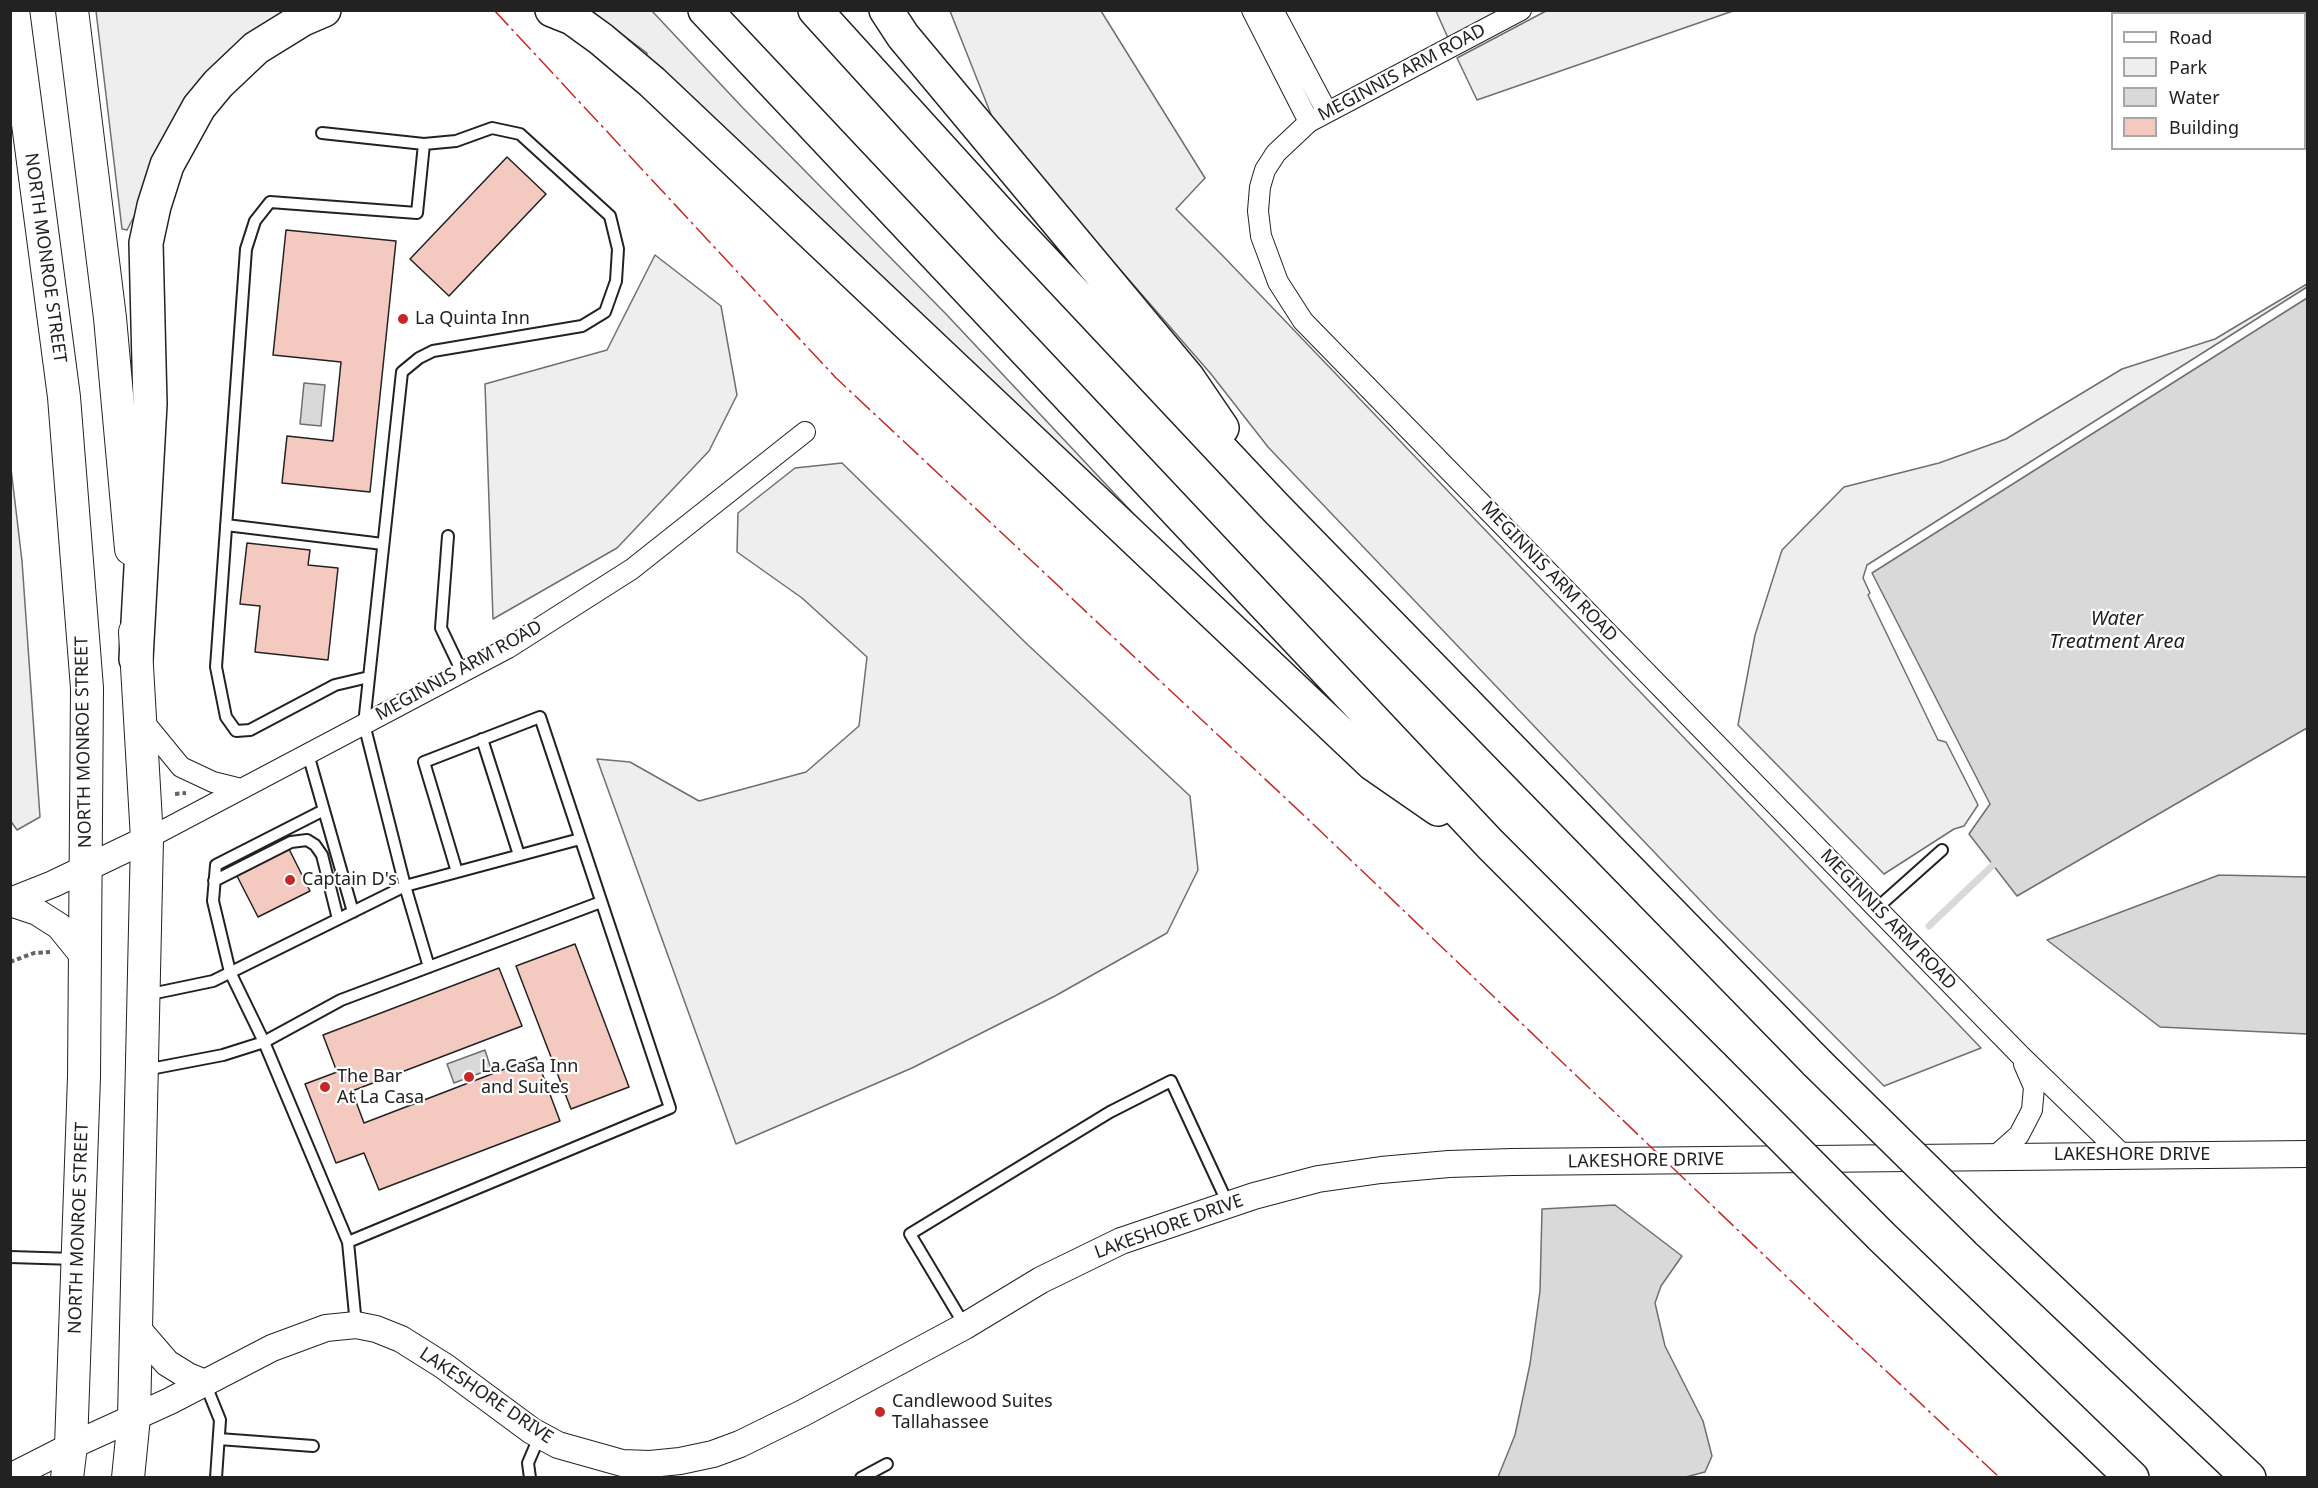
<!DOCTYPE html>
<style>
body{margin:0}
#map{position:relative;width:2318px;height:1488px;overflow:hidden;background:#fff;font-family:"Noto Sans",sans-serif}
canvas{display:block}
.frame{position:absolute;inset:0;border:12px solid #222;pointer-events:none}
.legend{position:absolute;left:2111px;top:12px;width:195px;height:138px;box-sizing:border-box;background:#fff;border:2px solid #a7a7a7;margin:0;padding:8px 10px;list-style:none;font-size:18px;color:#222}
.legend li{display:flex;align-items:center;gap:12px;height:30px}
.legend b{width:30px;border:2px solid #a7a7a7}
</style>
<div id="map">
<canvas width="2318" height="1488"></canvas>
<div class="frame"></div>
<ul class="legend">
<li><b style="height:8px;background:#fff"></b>Road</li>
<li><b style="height:16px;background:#eee"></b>Park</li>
<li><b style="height:16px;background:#d9d9d9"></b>Water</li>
<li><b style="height:16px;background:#f3c9c0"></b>Building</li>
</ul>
</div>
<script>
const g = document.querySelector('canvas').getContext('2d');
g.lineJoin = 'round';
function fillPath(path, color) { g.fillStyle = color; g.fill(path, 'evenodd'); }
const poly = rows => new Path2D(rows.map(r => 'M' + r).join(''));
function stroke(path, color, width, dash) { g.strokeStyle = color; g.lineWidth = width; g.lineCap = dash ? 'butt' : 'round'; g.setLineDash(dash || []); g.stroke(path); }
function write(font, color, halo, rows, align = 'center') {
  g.font = font + ' "Noto Sans",sans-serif'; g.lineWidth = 4.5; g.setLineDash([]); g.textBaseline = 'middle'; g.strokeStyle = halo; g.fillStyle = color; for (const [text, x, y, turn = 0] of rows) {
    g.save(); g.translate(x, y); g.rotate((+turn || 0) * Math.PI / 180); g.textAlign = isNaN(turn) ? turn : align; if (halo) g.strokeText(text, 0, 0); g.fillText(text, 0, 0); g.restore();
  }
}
const green = poly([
 [96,11,284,11,236,44,211,70,127,230,122,229,96,11],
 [591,11,652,11,742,107,946,314,1160,542,645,62,647,53,591,11],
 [950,11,1101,11,1205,178,1176,209,1223,256,1981,1048,1884,1086,1718,919,1268,447,1211,374,996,127,950,11],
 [1436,11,1499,11,1448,38,1436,11],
 [1546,11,1546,10,1733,11,1477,100,1457,58,1546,11],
 [655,255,721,306,737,395,709,451,617,548,493,619,485,384,607,350,655,255],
 [2307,284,2307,287,1867,565,1863,578,1870,593,1868,595,1938,740,1946,742,1978,805,1964,826,1954,829,1884,874,1738,725,1755,635,1782,550,1844,487,1939,463,2006,439,2122,369,2215,339,2307,284],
 [10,460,22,561,40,817,17,830,10,820,10,460],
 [842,463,1028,645,1190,796,1198,870,1167,933,1055,996,912,1068,736,1144,597,759,630,762,699,801,806,772,859,726,867,657,802,598,737,552,738,513,795,468,842,463]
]);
const water = poly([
 [2307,298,2307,728,2017,896,1969,834,1990,804,1872,573,2307,298],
 [304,383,325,385,321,426,300,424,304,383],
 [2219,875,2307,877,2307,1034,2160,1027,2047,940,2219,875],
 [485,1050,491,1069,454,1083,447,1064,485,1050],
 [1615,1205,1682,1256,1661,1286,1655,1303,1665,1346,1703,1421,1712,1456,1705,1472,1682,1478,1498,1477,1515,1435,1530,1364,1540,1291,1542,1209,1615,1205]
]);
const stream = poly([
 [1929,926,1993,865]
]);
const building = poly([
 [507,157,546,194,449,296,410,259,507,157],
 [286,230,396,241,370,492,282,483,287,436,333,441,341,362,273,355,286,230],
 [247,543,310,550,308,565,338,568,328,660,255,652,260,606,240,604,247,543],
 [289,849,310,891,258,917,237,876,289,849],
 [575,944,629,1087,571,1109,516,966,575,944],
 [499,968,522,1026,352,1091,364,1123,536,1057,560,1121,379,1190,364,1153,336,1163,305,1084,337,1072,323,1035,499,968]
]);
const path = poly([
 [175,794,186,793],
 [10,962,34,953,50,952]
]);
const service = poly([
 [322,133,424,144,456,141,492,128,520,134,610,216,618,249,616,281,605,312,582,326,433,351,419,358,402,372,364,724,405,886,429,967],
 [226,525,383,544],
 [448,536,441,628,462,672],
 [369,677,335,685,250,730,236,731,226,717,216,667,246,249,255,221,270,202,417,213,424,144],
 [482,739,519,855],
 [308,754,353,912],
 [324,810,216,865,213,901,230,972,264,1042,348,1242,670,1108,540,717,424,762,457,872],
 [214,881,291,842,307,840,315,845,322,855,338,919],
 [1877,908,1942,850],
 [146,995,213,981,405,886,580,839],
 [145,1070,223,1055,264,1042,341,1000,601,902],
 [348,1242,356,1325],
 [10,1257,75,1259],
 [965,1326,910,1234,1110,1112,1171,1081,1228,1204],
 [205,1383,220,1420,216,1478],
 [219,1439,313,1446],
 [530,1478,528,1463,540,1435],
 [861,1478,887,1464]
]);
const minor = poly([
 [1252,10,1309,122],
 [1273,10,1327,112],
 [1521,10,1309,122,1276,153,1265,170,1260,187,1258,211,1261,236,1278,282,1303,321,2021,1056,2123,1155],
 [140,717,181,767,213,782,241,789],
 [147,839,508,648,632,569,805,432],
 [1994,1157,2019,1135,2032,1110,2034,1087,2024,1064]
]);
const tertiary = poly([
 [10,901,53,884,147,839],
 [10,903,37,912,59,926,85,958],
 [136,1327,167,1363,188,1376,205,1383],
 [10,1477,71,1446,170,1401,272,1348,326,1328,356,1325,376,1329,401,1339,444,1366,532,1431,558,1445,622,1463,650,1464,680,1461,713,1454,740,1444,803,1413,965,1326,1041,1280,1121,1241,1254,1196,1318,1179,1381,1170,1449,1164,1512,1162,2308,1154]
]);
const primary = poly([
 [13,10,64,397,87,688,84,1077,71,1446,67,1478],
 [72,10,110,318,131,549],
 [128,1478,134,1417,147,839,135,632]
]);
const motorway = poly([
 [552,10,572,18,601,39,652,82,1373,764,1438,809],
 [705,10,1490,844,1713,1067],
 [815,10,1012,227,1275,507,1817,1063],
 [886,10,903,36,1188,378,1222,428],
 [136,659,150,404,146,243,154,206,167,165,199,107,218,84,256,48,303,19,324,10],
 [1988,1231,2249,1478],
 [1881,1236,2132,1478]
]);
const motorwayBridge = poly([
 [1817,1063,1988,1231],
 [1713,1067,1881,1236]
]);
const power = poly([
 [494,10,836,378,1311,822,1834,1322,2000,1478]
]);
const markers = [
 [403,319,6,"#c62828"],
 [290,880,6,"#c62828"],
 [469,1077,6,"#c62828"],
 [325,1087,6,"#c62828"],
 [880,1412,6,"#c62828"]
];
const streetNames = [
 ["MEGINNIS ARM ROAD",1402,73,-28],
 ["NORTH MONROE STREET",45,258,82],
 ["MEGINNIS ARM ROAD",1549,572,46],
 ["MEGINNIS ARM ROAD",459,671,-29],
 ["NORTH MONROE STREET",84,742,-91],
 ["MEGINNIS ARM ROAD",1888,920,46],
 ["LAKESHORE DRIVE",2132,1155],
 ["LAKESHORE DRIVE",1646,1161,-1],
 ["LAKESHORE DRIVE",1169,1227,-20],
 ["NORTH MONROE STREET",79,1228,-88],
 ["LAKESHORE DRIVE",486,1396,34]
];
const poiNames = [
 ["La Quinta Inn",415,319],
 ["Captain D's",302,880],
 ["La Casa Inn",481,1067],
 ["and Suites",481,1088],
 ["The Bar",337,1077],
 ["At La Casa",337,1098],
 ["Candlewood Suites",892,1402],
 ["Tallahassee",892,1423]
];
const waterNames = [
 ["Water",2117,619],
 ["Treatment Area",2117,642]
];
fillPath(green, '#eee');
stroke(green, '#6f6f6f', 1.5);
fillPath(water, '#d9d9d9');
stroke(water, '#6f6f6f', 1.5);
stroke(stream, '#d9d9d9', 7);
fillPath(building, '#f3c9c0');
stroke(building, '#222', 1.5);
stroke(service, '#222', 14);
stroke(minor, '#222', 22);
stroke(tertiary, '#222', 28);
stroke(primary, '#222', 34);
stroke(motorway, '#222', 36);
stroke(path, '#646464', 4, [4.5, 3]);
stroke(service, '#fff', 10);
stroke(minor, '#fff', 20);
stroke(tertiary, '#fff', 26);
stroke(primary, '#fff', 32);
stroke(motorway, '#fff', 33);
stroke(motorwayBridge, '#222', 36, []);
stroke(motorwayBridge, '#fff', 33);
stroke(power, '#c62828', 1.5, [21, 4.5, 3, 4.5]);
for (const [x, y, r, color] of markers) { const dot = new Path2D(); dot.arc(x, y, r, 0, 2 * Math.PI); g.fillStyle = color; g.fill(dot); stroke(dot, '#fff', 2); }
write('18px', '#222', '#fff', streetNames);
write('18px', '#222', '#fff', poiNames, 'left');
write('italic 20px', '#222', '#fff', waterNames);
</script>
